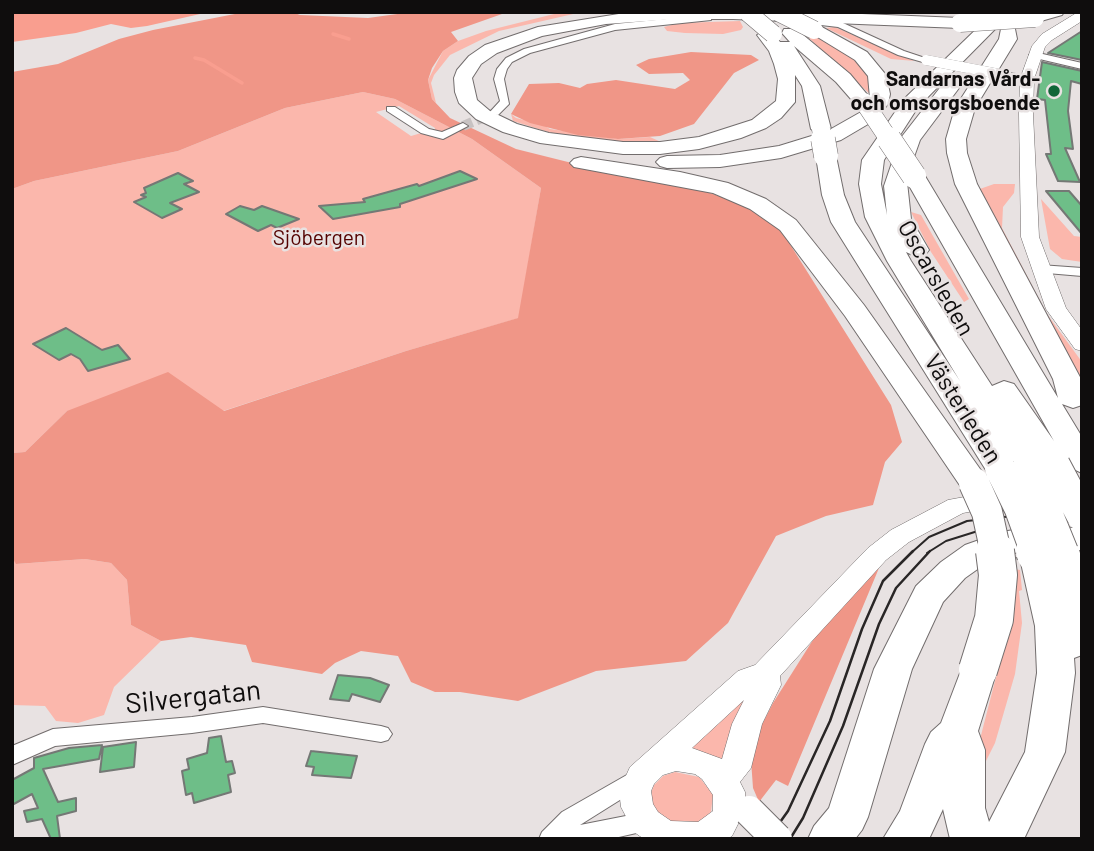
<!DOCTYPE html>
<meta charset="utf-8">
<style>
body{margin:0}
#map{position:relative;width:1094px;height:851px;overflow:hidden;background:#e8e2e2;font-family:Barlow,sans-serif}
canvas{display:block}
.frame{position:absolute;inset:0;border:14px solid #0f0d0d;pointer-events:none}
</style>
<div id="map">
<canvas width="1094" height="851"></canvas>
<div class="frame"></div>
</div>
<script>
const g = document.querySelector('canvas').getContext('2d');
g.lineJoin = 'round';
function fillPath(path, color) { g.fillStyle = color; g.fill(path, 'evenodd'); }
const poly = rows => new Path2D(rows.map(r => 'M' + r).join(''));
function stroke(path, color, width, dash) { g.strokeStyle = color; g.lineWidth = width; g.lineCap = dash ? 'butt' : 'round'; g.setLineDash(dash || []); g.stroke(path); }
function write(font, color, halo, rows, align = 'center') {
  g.font = font + ' Barlow,sans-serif'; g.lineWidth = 5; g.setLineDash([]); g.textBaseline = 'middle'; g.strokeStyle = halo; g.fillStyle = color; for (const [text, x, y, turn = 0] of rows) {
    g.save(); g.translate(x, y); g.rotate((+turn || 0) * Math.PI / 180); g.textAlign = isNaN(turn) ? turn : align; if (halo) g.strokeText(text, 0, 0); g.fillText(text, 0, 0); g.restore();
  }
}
const green = poly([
 [562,12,582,12,499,31,450,55,434,75,431,83,436,103,432,99,428,80,443,51,458,41,486,31],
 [740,21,743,27,741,30,723,34,685,33,667,31,664,27,679,23],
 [835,27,898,55,915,61,891,59,826,28],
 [799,29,849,53,868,72,871,95],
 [363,92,395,99,472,139,541,188,519,318,406,351,223,411,67,411,25,452,12,453,12,189,34,181,178,151,285,108],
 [399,106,435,128,435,129,411,136,376,112],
 [511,114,516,118,541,124,550,129,618,139,650,137,661,142,616,142,561,136,513,121],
 [994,184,1015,184,1014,193,1003,207,1002,228,1047,314,1082,362,1082,389,977,190],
 [1041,199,1074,236,1082,237,1082,262,1062,259,1050,249],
 [911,212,921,215,969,299,964,302,931,252],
 [12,557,17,564,85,559,111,563,127,580,131,625,161,641,114,687,104,715,78,723,56,721,45,706,12,705],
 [1014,569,1020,570,1022,590,1019,591,1022,623,1015,674,995,743,983,767,979,743,1002,654],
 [748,692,724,762,690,750,688,745],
 [675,772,699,777,713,794,711,812,700,823,679,825,660,816,652,805,651,793,654,785,663,776]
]);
const forest = poly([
 [245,12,292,12,300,15,368,18,412,12,526,12,502,14,451,32,458,41,443,51,432,68,428,80,432,99,450,118,516,149,612,173,664,181,710,193,747,206,781,230,891,405,902,442,885,462,873,505,826,516,776,536,728,623,686,661,596,671,518,701,460,692,435,692,411,682,398,656,361,651,335,663,322,674,252,662,246,645,191,637,161,641,131,625,127,580,111,563,85,559,16,564,12,557,12,453,25,452,67,411,168,372,224,411,406,351,518,318,541,188,472,139,395,99,363,92,285,108,178,151,34,181,12,189,12,72,58,64,119,39,153,30],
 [691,52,751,55,759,60,734,73,694,124,660,136,618,139,578,135,530,123,511,114,529,84,559,83,580,88,587,84,616,80,675,89,690,80,683,73,649,74,636,65,649,59],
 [879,568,788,786,776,780,759,802,753,788,751,760,756,736,773,703,818,632,860,584]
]);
const water = poly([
 [12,12,209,12,147,26,131,28,111,24,76,33,12,42]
]);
const stream = poly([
 [333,34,349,39],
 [195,58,204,60,242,83]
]);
const building = poly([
 [1082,31,1082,60,1048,53,1082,31],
 [1042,62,1082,71,1082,84,1071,81,1068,111,1073,149,1065,148,1080,182,1058,181,1046,154,1051,154,1045,100,1037,99,1042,62],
 [460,171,477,179,400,204,400,207,333,219,319,206,365,202,363,199,417,184,419,186,460,171],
 [178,173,193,181,184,184,199,192,170,203,182,209,162,218,134,202,146,197,141,195,146,193,144,188,178,173],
 [1046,191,1069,191,1082,206,1082,234,1046,191],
 [240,206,254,210,262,206,299,219,277,228,271,225,258,231,226,214,240,206],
 [66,328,102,350,118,345,130,359,88,371,80,359,71,354,59,360,33,344,66,328],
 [338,675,370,678,389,685,380,702,352,694,349,701,330,699,338,675],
 [221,736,226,762,232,761,235,773,228,775,231,792,194,803,192,793,186,795,182,771,189,769,187,759,207,753,209,738,221,736],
 [136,742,134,767,100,772,103,747,136,742],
 [102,745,99,759,43,769,58,802,76,798,76,811,57,816,60,839,51,839,42,819,27,822,24,811,38,808,32,794,12,805,12,780,34,768,34,758,69,748,102,745],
 [311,751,357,756,351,778,312,775,314,767,306,766,311,751]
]);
const streetTunnel = poly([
 [463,126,494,113]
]);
const street = poly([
 [708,15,711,16,711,20,615,30,530,53,512,62,507,69,504,79,509,104,498,115,489,113,500,101,494,79,497,69,506,58,524,49,615,24,708,15],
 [807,18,843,23,904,51,931,60,926,63,898,55,838,27,804,23,804,19,807,18],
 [1034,52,1082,63,1082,69,1031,57,1029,55,1034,52],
 [999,71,1027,76,1032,79,1027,82,996,76,994,74,999,71],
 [387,107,395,107,429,129,442,132,463,123,468,126,443,139,421,133,387,111,387,107],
 [1040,265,1082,268,1082,276,1035,272,1035,266,1040,265],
 [263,707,381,726,388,728,392,734,388,740,381,742,263,723,192,733,55,746,12,765,12,746,53,729,192,717,263,707],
 [639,768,647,771,650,777,647,783,580,825,646,812,654,815,657,822,654,829,610,839,539,839,542,832,562,812,639,768]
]);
const secondary = poly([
 [1078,12,1082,12,1082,21,1052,40,1045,47,1034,79,1033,114,1039,237,1066,308,1082,330,1082,351,1075,349,1046,309,1021,237,1019,114,1020,79,1032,46,1042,34,1078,12],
 [997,491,1006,493,1009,499,1006,505,963,513,909,542,886,560,780,676,781,685,762,724,751,768,740,782,745,792,745,810,732,836,727,839,644,839,634,832,621,807,619,791,630,767,738,671,755,665,868,548,891,530,948,500,997,491],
 [744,700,732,724,722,759,692,748,744,700],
 [676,771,695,774,702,779,713,795,713,811,698,822,671,821,658,812,653,804,651,791,654,784,663,775,676,771]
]);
const highway = poly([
 [631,12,813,12,960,18,968,23,960,28,733,19,674,19,606,24,542,36,497,53,481,64,472,78,477,100,490,111,517,124,549,133,623,142,660,142,699,137,752,120,776,101,778,79,774,64,769,51,757,35,766,30,772,31,780,42,790,42,782,33,784,29,796,29,850,74,870,98,868,76,855,60,806,30,808,26,820,26,867,52,886,75,890,94,888,104,875,120,841,140,781,158,720,167,667,168,660,166,656,162,660,158,667,156,720,155,779,146,818,134,811,129,802,86,795,75,795,102,781,118,766,128,741,138,699,149,660,154,623,154,540,143,503,132,476,119,459,103,455,92,454,78,457,70,469,56,485,45,538,27,631,12],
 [794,46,836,82,857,106,865,108,861,112,831,129,820,86,794,46],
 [994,12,1012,12,918,107,884,160,881,184,887,215,884,186,900,139,946,80,960,80,962,84,920,140,909,171,922,171,925,176,1058,398,1053,379,955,184,947,153,946,139,955,108,999,39,1002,24,1014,24,1017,39,975,108,966,139,967,153,977,184,1081,379,1082,405,1073,408,1062,404,1082,437,1082,473,1069,467,1066,472,1055,475,1042,469,1039,473,1028,476,1017,473,1015,469,1011,475,1000,478,989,475,831,222,822,195,816,156,819,152,826,150,833,152,836,156,844,195,855,222,960,381,887,261,865,217,859,184,862,160,904,99,994,12],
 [907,182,1054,441,1014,384,1004,381,992,386,911,261,906,252,917,257,925,255,929,250,911,219,907,182],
 [1037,12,1064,12,1062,15,1041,21,1029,21,1027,18,1029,15,1037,12],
 [581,157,680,172,728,183,766,199,796,220,864,305,985,476,990,483,985,490,974,493,963,490,845,316,780,230,750,209,713,193,574,167,570,163,574,159,581,157],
 [1031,527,1082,528,1082,550,1079,550,1082,559,1082,655,1074,658,1075,673,1065,752,1024,839,950,839,943,809,929,839,883,839,900,811,925,744,931,732,941,723,965,660,978,656,991,660,997,670,978,731,985,750,985,808,989,822,1025,752,1037,673,1035,626,1019,554,1021,551,989,561,965,578,943,602,912,669,868,817,862,830,855,839,808,839,814,826,829,808,874,669,916,586,941,562,965,545,1002,532,1031,527]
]);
const tramFar1 = poly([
 [911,553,929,537,967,521,1059,511,1082,512],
 [927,553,946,541,997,525]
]);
const tram = poly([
 [768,839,788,811,830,721,862,629,883,581,913,551],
 [790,839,803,818,843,726,879,624,896,588,930,551]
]);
const streetBridge = poly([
 [926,60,999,74]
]);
const secondaryBridge = poly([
 [749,811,777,839]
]);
const highwayBridgeFar3 = poly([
 [747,12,773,34],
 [778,12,814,30],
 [960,23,1035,18],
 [864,102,890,141],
 [821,129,823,141]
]);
const highwayBridgeFar2 = poly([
 [823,139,826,156],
 [889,139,914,176]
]);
const highwayBridgeFar1 = poly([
 [1055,465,1082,516],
 [1028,466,1063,552],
 [1000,468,1020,509,1036,553],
 [974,483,987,512,996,553]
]);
const highwayBridge = poly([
 [1035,551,1036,554],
 [978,670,994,619,998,575,995,551]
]);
const markers = [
 [1054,91,7,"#116638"]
];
const farPoinames = [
 ["Sandarnas Vård-",1040,79],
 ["och omsorgsboende",1040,103]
];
const farParknames = [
 ["Sjöbergen",319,238]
];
const streetNames = [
 ["Oscarsleden",936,278,60],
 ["Västerleden",963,409,58]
];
const nearStreetnames = [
 ["Silvergatan",193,697,-6]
];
fillPath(green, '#fbb7ac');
fillPath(forest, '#f09687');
fillPath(water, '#f99e8f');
stroke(stream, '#f99e8f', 3.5);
fillPath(building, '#6ebe88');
stroke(building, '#747875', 2);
stroke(streetTunnel, '#c7c2c2', 10, [10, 4.5]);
stroke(street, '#726d6d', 2);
stroke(secondary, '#726d6d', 1);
stroke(highway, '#726d6d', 2);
fillPath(street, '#fff');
fillPath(secondary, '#fff');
fillPath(highway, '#fff');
stroke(tramFar1, '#292626', 2);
stroke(tram, '#292626', 2.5);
stroke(streetBridge, '#726d6d', 10, []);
stroke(secondaryBridge, '#726d6d', 32, []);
stroke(highwayBridgeFar3, '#726d6d', 19, []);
stroke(highwayBridgeFar2, '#726d6d', 25, []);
stroke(highwayBridgeFar1, '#726d6d', 32, []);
stroke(highwayBridge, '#726d6d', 40, []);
stroke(streetBridge, '#fff', 10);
stroke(secondaryBridge, '#fff', 30);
stroke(highwayBridgeFar3, '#fff', 18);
stroke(highwayBridgeFar2, '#fff', 24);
stroke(highwayBridgeFar1, '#fff', 30);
stroke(highwayBridge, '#fff', 38);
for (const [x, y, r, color] of markers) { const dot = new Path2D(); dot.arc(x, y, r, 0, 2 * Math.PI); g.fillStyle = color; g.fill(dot); stroke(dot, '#e8e2e2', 2.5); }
write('bold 21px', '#0f0d0d', '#e8e2e2', farPoinames, 'right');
write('21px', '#550201', '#e8e2e2', farParknames);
write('24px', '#0f0d0d', '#e8e2e2', streetNames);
write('28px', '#0f0d0d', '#e8e2e2', nearStreetnames);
</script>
